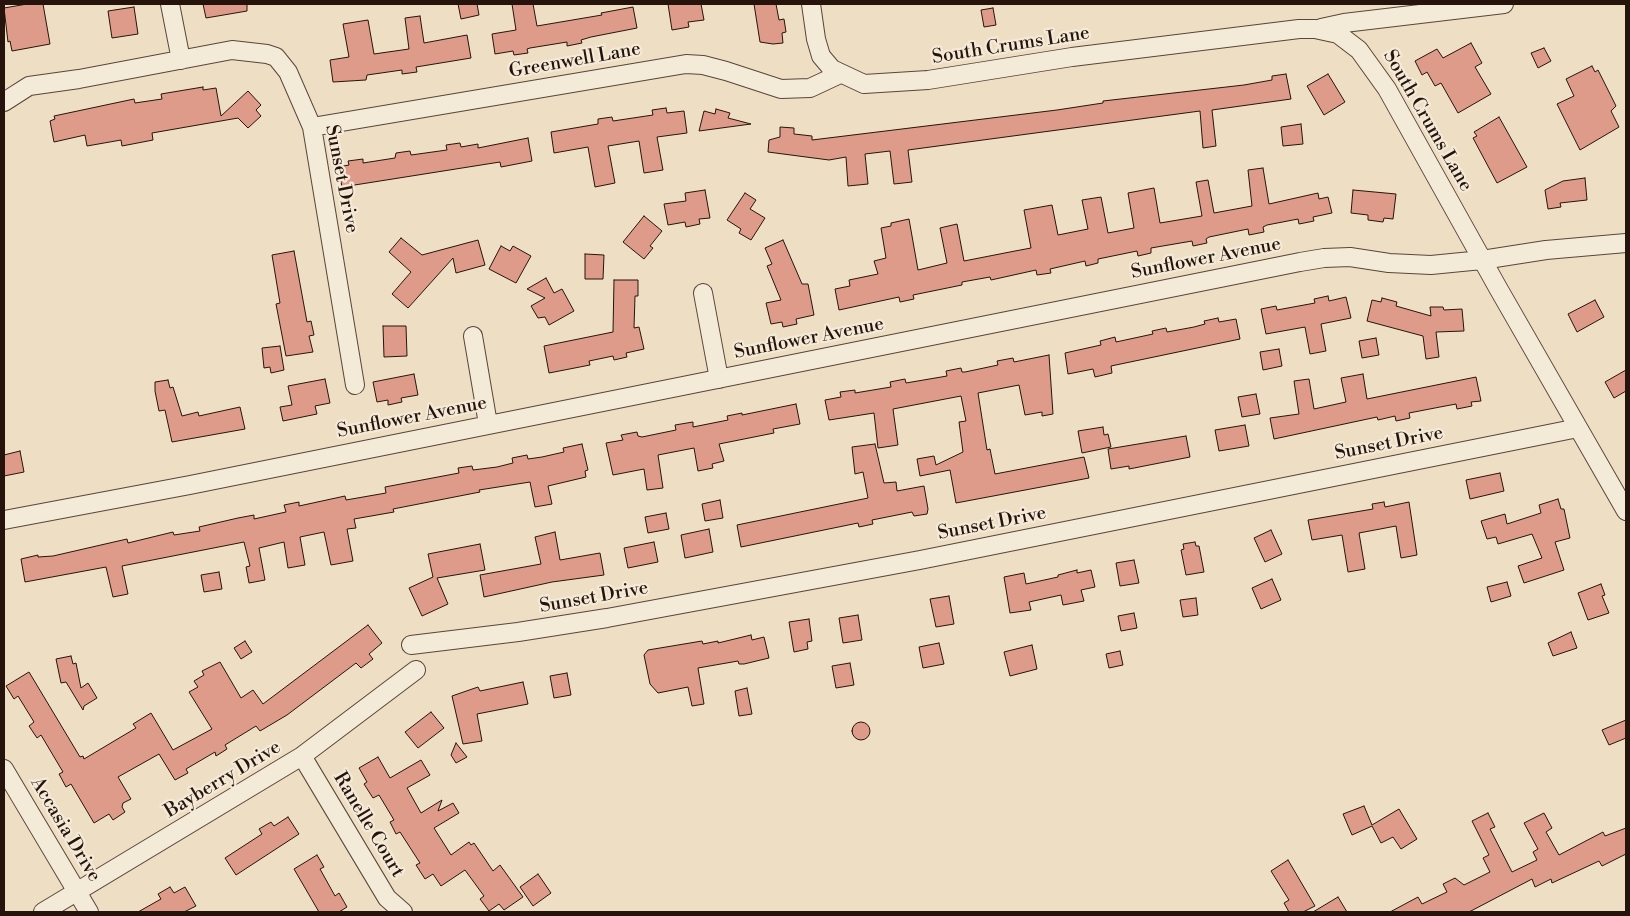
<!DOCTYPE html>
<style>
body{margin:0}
#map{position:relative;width:1630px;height:916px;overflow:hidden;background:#eedec3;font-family:"Libre Bodoni",serif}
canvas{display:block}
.frame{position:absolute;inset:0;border:5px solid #26140c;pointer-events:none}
</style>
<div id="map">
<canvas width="1630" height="916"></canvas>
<div class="frame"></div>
</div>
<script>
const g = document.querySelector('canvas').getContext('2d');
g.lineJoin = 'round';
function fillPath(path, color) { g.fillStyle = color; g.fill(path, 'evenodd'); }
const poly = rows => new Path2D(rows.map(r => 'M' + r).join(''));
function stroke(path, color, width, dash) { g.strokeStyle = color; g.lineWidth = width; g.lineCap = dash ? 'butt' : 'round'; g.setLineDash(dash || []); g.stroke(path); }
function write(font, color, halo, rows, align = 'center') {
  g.font = font + ' "Libre Bodoni",serif'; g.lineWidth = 4.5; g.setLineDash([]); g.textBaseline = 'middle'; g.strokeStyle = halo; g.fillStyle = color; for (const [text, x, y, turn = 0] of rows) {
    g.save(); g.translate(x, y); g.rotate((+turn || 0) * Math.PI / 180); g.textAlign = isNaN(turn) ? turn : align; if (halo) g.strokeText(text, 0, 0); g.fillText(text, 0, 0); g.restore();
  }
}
const building = poly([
 [27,4,43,4,50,44,12,51,10,41,8,42,4,8,27,4],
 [203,4,247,4,247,11,206,18,203,4],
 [458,4,477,4,479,15,461,19,458,4],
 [512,4,533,4,537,26,602,15,601,13,633,7,637,28,591,37,581,40,582,43,567,46,567,42,530,48,527,49,528,53,514,55,513,51,495,54,492,34,516,30,512,4],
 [668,4,701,4,704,20,688,22,689,27,672,30,668,4],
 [754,4,776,4,779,20,784,19,786,32,782,33,783,43,773,44,760,42,754,4],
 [134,7,138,34,112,38,108,11,134,7],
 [993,8,996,25,984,27,981,10,993,8],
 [420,16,424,43,467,35,471,58,416,67,417,72,402,74,402,70,367,75,366,80,333,82,330,60,349,57,343,24,368,20,374,54,409,49,405,18,420,16],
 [1471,43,1482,63,1475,67,1491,94,1458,113,1441,83,1435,86,1427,72,1422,75,1415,61,1437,49,1443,58,1471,43],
 [1544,48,1551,61,1538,68,1531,53,1544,48],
 [1592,66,1595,72,1598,70,1616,106,1611,111,1619,127,1580,150,1557,104,1574,96,1566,79,1592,66],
 [1286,74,1291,99,1212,110,1216,146,1203,148,1200,111,908,150,912,182,894,184,890,151,865,154,868,184,848,186,846,157,829,160,768,152,769,140,780,137,780,127,794,128,794,134,812,136,812,140,1057,110,1103,103,1103,101,1244,85,1272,80,1272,76,1286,74],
 [1328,74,1345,102,1324,115,1307,86,1328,74],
 [203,87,203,90,216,88,221,116,248,91,261,105,256,110,261,116,248,128,238,118,152,133,153,140,122,146,121,140,87,146,85,135,54,142,50,121,55,119,54,116,134,99,135,103,162,99,161,94,203,87],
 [666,108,667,113,684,111,687,133,657,137,663,170,644,173,639,141,608,146,615,183,595,187,588,147,554,153,551,132,598,124,598,119,612,117,613,121,653,115,652,110,666,108],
 [716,109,730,113,728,118,751,124,699,131,704,111,715,114,716,109],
 [1499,117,1527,167,1497,183,1473,138,1477,136,1474,132,1499,117],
 [1301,124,1303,144,1283,146,1281,127,1301,124],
 [528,138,532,161,501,167,500,162,342,187,338,167,349,165,348,161,363,159,363,163,395,158,396,153,410,151,411,155,447,150,446,145,460,143,461,147,478,144,478,148,528,138],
 [1263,168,1269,204,1318,193,1319,199,1328,197,1332,213,1313,217,1314,221,1299,224,1298,219,1267,225,1263,227,1264,232,1249,235,1248,229,1209,237,1206,239,1207,243,1193,246,1192,241,1151,248,1151,253,1138,256,1137,251,1098,259,1098,263,1086,266,1085,261,1050,269,1051,273,1037,275,1036,270,991,280,990,277,962,282,962,285,913,295,914,299,900,302,899,297,839,310,835,289,850,286,849,280,878,274,874,261,886,258,881,228,891,226,891,223,909,219,918,270,947,263,940,228,957,224,964,261,1015,251,1031,248,1024,210,1052,205,1058,235,1088,229,1082,200,1101,197,1108,233,1134,228,1128,193,1154,188,1160,223,1202,216,1196,182,1208,180,1214,213,1252,206,1248,170,1263,168],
 [1585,178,1587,200,1560,203,1561,207,1548,209,1545,190,1563,181,1585,178],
 [705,190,710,218,699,219,700,224,686,227,685,222,668,225,664,204,686,201,685,193,705,190],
 [1353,190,1396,194,1393,219,1384,218,1383,222,1368,220,1368,215,1351,213,1353,190],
 [745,193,756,200,750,209,765,218,751,240,739,233,741,229,727,220,745,193],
 [644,216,662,231,650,246,653,248,644,259,623,242,644,216],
 [401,238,422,255,478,240,485,265,456,273,453,258,408,308,392,294,411,272,389,252,401,238],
 [783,240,802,284,808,284,814,315,796,319,797,324,783,327,782,322,771,324,766,303,781,300,767,266,772,264,765,248,783,240],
 [501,246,510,251,513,246,531,256,516,283,489,269,501,246],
 [294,251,307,322,311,321,314,335,309,336,313,352,286,356,276,304,280,303,272,255,294,251],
 [585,254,604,255,603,279,585,279,585,254],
 [546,278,554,293,562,289,574,311,549,325,545,317,538,318,531,306,545,298,527,289,546,278],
 [614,280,638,280,638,296,635,296,634,328,639,327,644,349,626,353,627,357,614,360,613,356,589,361,590,365,549,373,544,346,613,332,614,280],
 [1328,296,1329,301,1346,297,1351,318,1321,324,1326,351,1310,354,1305,327,1266,334,1261,309,1276,306,1277,310,1315,303,1314,299,1328,296],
 [1382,298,1397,302,1396,306,1431,316,1430,307,1443,307,1444,310,1462,309,1464,331,1436,332,1439,357,1426,359,1423,336,1367,321,1372,300,1381,302,1382,298],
 [1595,300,1604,317,1577,332,1568,314,1595,300],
 [1218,318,1219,322,1236,319,1240,339,1111,366,1112,373,1095,377,1093,369,1068,374,1065,353,1101,345,1100,341,1115,337,1116,342,1153,334,1152,331,1166,328,1167,332,1194,327,1205,324,1204,321,1218,318],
 [383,326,406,326,407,356,384,357,383,326],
 [1376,338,1379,355,1362,358,1359,341,1376,338],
 [280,346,284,370,271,373,270,367,264,368,262,348,280,346],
 [1279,349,1282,366,1263,370,1260,352,1279,349],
 [1049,355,1053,414,1042,416,1042,412,1025,415,1019,385,978,393,987,450,990,449,995,474,1084,457,1089,478,956,503,950,470,920,476,917,459,934,456,936,465,963,452,959,422,966,421,961,396,893,409,898,445,878,448,874,413,829,420,825,400,841,397,840,392,855,390,855,393,891,387,890,382,905,379,906,383,947,376,946,371,961,368,962,372,965,372,998,365,997,361,1013,358,1014,362,1049,355],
 [1626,370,1626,391,1614,398,1605,382,1626,370],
 [414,374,418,395,401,398,402,402,388,405,388,400,377,402,373,382,414,374],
 [1363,374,1367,399,1476,377,1481,401,1471,402,1472,406,1457,409,1456,404,1440,407,1409,413,1410,418,1396,421,1395,416,1378,420,1377,417,1274,439,1270,418,1299,414,1294,381,1309,379,1314,409,1346,402,1341,378,1363,374],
 [325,379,330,403,315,406,317,414,283,421,280,407,292,405,288,386,325,379],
 [168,380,170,388,173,387,182,416,198,412,199,416,240,407,245,429,172,442,165,410,159,411,155,391,155,382,168,380],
 [1256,394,1260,414,1242,417,1238,397,1256,394],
 [796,404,800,424,773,429,774,433,719,444,724,461,712,464,713,468,698,471,694,448,658,455,663,488,647,490,644,469,613,475,606,443,623,440,621,435,637,432,638,436,642,437,676,430,675,425,693,422,693,427,728,420,727,416,742,413,742,415,796,404],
 [1245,425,1249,446,1219,451,1215,430,1245,425],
 [1103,427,1104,435,1108,434,1111,447,1082,453,1078,431,1103,427],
 [1186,436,1190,457,1129,469,1129,466,1111,469,1108,449,1186,436],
 [582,444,588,470,585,471,586,477,548,486,552,504,535,507,530,482,479,490,480,492,393,509,394,512,354,519,356,528,347,529,353,561,331,565,324,532,300,537,305,565,288,568,284,542,259,548,265,580,249,583,246,567,250,566,244,542,122,566,128,594,113,597,106,567,25,582,21,559,38,555,38,557,53,556,127,539,128,543,173,532,174,535,200,531,199,527,238,518,254,515,254,519,286,512,284,505,299,502,299,506,345,496,346,500,386,493,385,487,459,473,458,468,472,466,473,470,497,467,513,463,512,458,527,455,528,459,542,457,564,452,563,448,582,444],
 [875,444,884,483,896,482,897,491,924,486,928,509,927,514,914,516,912,512,872,520,873,524,859,527,858,523,741,547,737,525,868,498,863,472,855,474,852,447,875,444],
 [20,451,24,472,4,476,4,455,20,451],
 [1500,473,1504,491,1470,499,1466,480,1500,473],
 [1558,499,1561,509,1564,509,1570,538,1555,542,1564,570,1524,583,1518,566,1542,558,1532,534,1498,544,1496,537,1487,539,1481,521,1505,514,1507,524,1541,513,1539,505,1558,499],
 [720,500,723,518,705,521,702,504,720,500],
 [1384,502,1385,507,1409,502,1417,555,1401,558,1396,526,1359,533,1365,569,1348,572,1342,535,1312,540,1308,520,1373,509,1372,504,1384,502],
 [666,513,669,529,648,533,645,517,666,513],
 [709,529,713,552,685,558,681,535,709,529],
 [1271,530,1282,554,1265,562,1254,538,1271,530],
 [555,532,560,560,600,553,604,575,552,582,484,597,480,575,541,564,535,537,555,532],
 [654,542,658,562,628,568,624,548,654,542],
 [1195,542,1196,546,1199,546,1204,572,1186,575,1181,550,1184,549,1183,544,1195,542],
 [480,544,485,570,437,578,448,604,422,616,409,588,433,577,428,554,480,544],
 [1134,560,1139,583,1120,586,1116,563,1134,560],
 [1077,570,1077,573,1091,570,1095,587,1081,590,1084,601,1063,605,1061,595,1029,602,1031,610,1010,613,1004,577,1024,573,1026,584,1058,577,1058,575,1077,570],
 [219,572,222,589,204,592,201,575,219,572],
 [1272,579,1281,600,1261,609,1252,588,1272,579],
 [1507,582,1511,596,1491,602,1487,587,1507,582],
 [1601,584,1605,595,1602,596,1609,613,1588,620,1578,593,1601,584],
 [949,596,954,624,936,627,930,599,949,596],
 [1196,598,1198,615,1183,617,1180,600,1196,598],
 [1134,613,1137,628,1121,631,1118,616,1134,613],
 [858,615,862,640,843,643,839,618,858,615],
 [809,619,812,641,807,642,808,649,794,652,789,622,809,619],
 [368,625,382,643,369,654,373,659,361,668,356,663,287,715,260,731,256,726,225,745,227,749,216,756,215,752,186,769,188,773,175,780,159,754,118,777,131,799,123,803,122,807,125,812,113,820,109,814,94,823,71,784,66,787,59,774,63,772,41,735,37,738,29,726,34,722,18,696,14,699,6,686,29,672,80,757,83,756,84,759,136,728,133,724,151,713,173,750,212,729,189,692,198,687,194,681,204,675,202,671,220,662,241,698,253,690,263,704,368,625],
 [1571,632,1577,648,1553,656,1548,643,1571,632],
 [751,635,752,640,764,637,769,658,744,664,739,664,738,661,698,668,704,704,692,706,688,687,658,693,650,684,644,655,648,650,702,641,703,644,718,641,718,643,751,635],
 [245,641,252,652,241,659,234,648,245,641],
 [939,643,944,664,923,668,919,647,939,643],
 [1032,645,1037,669,1010,676,1004,652,1032,645],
 [1120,651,1123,665,1109,668,1106,654,1120,651],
 [71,656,73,664,76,663,81,688,88,683,97,698,84,706,83,710,66,682,61,683,56,659,71,656],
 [850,663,854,685,836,688,832,666,850,663],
 [567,673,571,695,554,698,550,676,567,673],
 [523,682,528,704,477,714,482,741,463,744,452,696,478,687,480,691,523,682],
 [747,688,752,714,739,716,735,691,747,688],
 [431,712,444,728,418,748,405,732,431,712],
 [1626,720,1626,738,1609,745,1602,730,1626,720],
 '852 731a9 9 0 1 1 18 0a9 9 0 1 1-18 0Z',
 [456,743,467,757,456,763,451,755,456,743],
 [378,757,390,778,421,760,430,775,407,788,421,813,442,800,438,811,453,803,459,813,434,828,451,855,469,842,471,845,474,843,493,871,500,865,523,897,504,910,499,904,489,911,480,899,484,896,465,870,441,886,433,874,425,879,416,865,420,863,400,832,396,834,390,822,394,820,379,795,373,798,364,784,367,782,359,768,378,757],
 [1364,806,1372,825,1399,809,1417,839,1401,849,1393,837,1381,843,1372,826,1352,835,1343,814,1364,806],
 [1488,813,1495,827,1490,829,1512,872,1537,860,1533,852,1538,849,1524,823,1544,813,1552,828,1546,832,1559,855,1603,832,1605,836,1626,828,1626,854,1602,866,1599,861,1552,883,1551,879,1535,887,1532,879,1469,912,1390,912,1418,897,1422,904,1447,892,1443,884,1455,878,1464,885,1490,872,1483,858,1489,855,1472,821,1488,813],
 [288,817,299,834,236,875,225,858,262,834,259,829,271,822,274,826,288,817],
 [317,855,324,867,320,869,335,896,339,893,347,907,339,912,319,912,294,869,317,855],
 [1288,860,1315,906,1303,912,1289,912,1284,903,1289,900,1271,871,1288,860],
 [538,874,551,893,533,906,520,887,538,874],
 [170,887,174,893,185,887,196,906,184,912,138,912,161,899,158,894,170,887],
 [1338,897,1347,912,1313,912,1338,897]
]);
const minor = poly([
 [170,4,181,60],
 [811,4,816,39,821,56,832,69,864,84,928,80,1072,57,1299,29,1315,29,1338,34,1359,50,1387,89,1498,288,1626,511],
 [1321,28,1344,23,1504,4],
 [4,102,29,86,79,79,232,50,267,54,276,57,288,72,312,127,355,385],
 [312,127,686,64,703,65,726,71,781,89,810,88,840,74],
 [703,293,719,379],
 [473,336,488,424],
 [4,520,190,485,1300,262,1324,258,1350,257,1389,263,1431,265,1482,260,1546,250,1626,243],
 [411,645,518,632,607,618,920,560,1578,428],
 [302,756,387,898,403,912],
 [4,769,89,912],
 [43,912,302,756,416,670]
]);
const streetNames = [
 ["South Crums Lane",1011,46,-9],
 ["Greenwell Lane",575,61,-10],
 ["South Crums Lane",1427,121,60],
 ["Sunset Drive",341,179,79],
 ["Sunflower Avenue",1206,259,-11],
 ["Sunflower Avenue",809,339,-11],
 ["Sunflower Avenue",412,418,-11],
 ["Sunset Drive",1389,444,-11],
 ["Sunset Drive",992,524,-11],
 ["Sunset Drive",594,598,-10],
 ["Bayberry Drive",223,780,-31],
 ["Ranelle Court",368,825,59],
 ["Accasia Drive",65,830,59]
];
fillPath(building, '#de9b89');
stroke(building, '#26140c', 1);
stroke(minor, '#58463a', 20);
stroke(minor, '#f4ead8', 18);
write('19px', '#26140c', '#f4ead8', streetNames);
</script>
